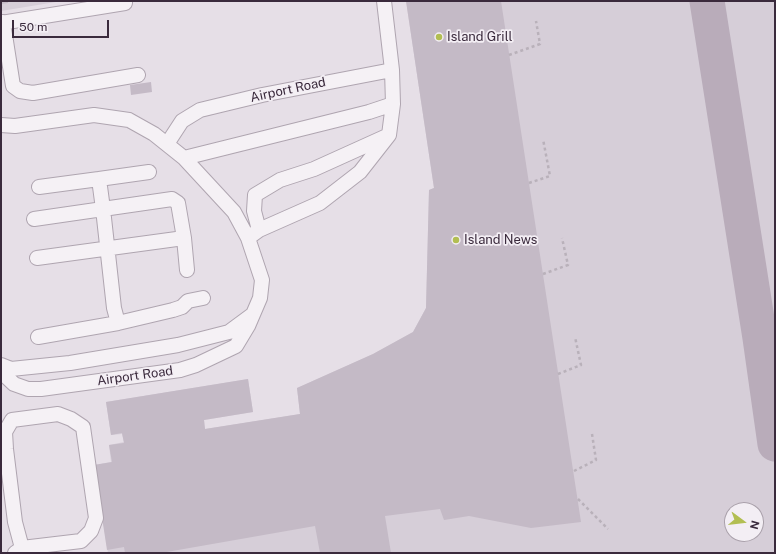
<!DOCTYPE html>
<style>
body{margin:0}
#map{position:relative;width:776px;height:554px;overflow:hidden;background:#e6dfe7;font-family:"Public Sans",sans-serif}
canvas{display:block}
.frame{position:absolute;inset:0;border:2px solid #3a2a3c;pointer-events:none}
.north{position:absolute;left:724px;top:502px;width:40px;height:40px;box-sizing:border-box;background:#f3eef4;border:1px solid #a9a0aa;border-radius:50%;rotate:105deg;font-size:11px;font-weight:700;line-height:16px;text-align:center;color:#3a2a3c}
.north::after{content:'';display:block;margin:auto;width:14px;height:18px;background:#b2be52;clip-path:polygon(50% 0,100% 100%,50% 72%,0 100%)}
.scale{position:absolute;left:12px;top:20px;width:97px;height:18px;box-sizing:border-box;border:2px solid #3a2a3c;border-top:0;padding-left:5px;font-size:12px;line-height:14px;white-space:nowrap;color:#3a2a3c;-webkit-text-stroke:3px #f3eef4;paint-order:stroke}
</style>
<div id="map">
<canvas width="776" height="554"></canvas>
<div class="frame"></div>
<div class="north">N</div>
<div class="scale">50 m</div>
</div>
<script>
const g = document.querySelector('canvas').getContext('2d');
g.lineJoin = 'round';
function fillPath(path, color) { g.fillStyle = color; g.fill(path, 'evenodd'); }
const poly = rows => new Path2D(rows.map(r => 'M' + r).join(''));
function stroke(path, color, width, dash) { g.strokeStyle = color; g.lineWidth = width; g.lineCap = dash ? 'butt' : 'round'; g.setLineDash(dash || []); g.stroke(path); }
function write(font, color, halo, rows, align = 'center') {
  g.font = font + ' "Public Sans",sans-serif'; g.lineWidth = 3.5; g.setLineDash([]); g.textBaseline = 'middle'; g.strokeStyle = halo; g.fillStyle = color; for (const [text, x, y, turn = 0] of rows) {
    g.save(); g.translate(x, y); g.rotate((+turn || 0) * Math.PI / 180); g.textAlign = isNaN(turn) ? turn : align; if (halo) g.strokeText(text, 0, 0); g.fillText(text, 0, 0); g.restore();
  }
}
const built = poly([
 [1,1,62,1,1,11],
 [406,1,775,1,775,553,108,553,94,465,111,462,109,445,124,442,122,434,111,435,106,402,248,379,253,412,204,420,205,429,300,414,297,388,373,354,413,332,426,308,429,190,434,188],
 [732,510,756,510,756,534,732,534]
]);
const taxiway = poly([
 [707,1,760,338,775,444]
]);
const building = poly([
 [1,1,8,1,8,3,1,4],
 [406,1,501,1,581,522,531,528,469,516,444,520,440,509,385,516,391,553,320,553,315,526,161,553,125,553,124,547,107,550,94,465,112,462,109,445,124,443,122,433,111,435,106,402,248,379,253,412,204,420,205,429,300,414,297,388,373,354,413,332,426,308,429,190,434,188],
 [151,82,152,92,131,95,130,85]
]);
const path = poly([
 [509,55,540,44,536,21],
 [529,183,550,176,543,139],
 [543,274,568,265,562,238],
 [558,374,581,365,575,337],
 [574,471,596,460,592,434],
 [578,499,608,529]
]);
const minor = poly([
 [3,22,13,86,20,91,33,93,138,75],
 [1,23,125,3],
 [1,125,15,126,94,115,129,120,154,134,184,158,234,212,248,238,262,280,260,298,248,326,236,346,196,365,180,370,41,389,28,389,14,384,1,372],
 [167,144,182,121,200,110,262,95,392,70],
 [184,158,369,112,393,104],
 [39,187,99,179],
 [34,219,103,209,99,179,149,172],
 [259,230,254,211,255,195,280,180,314,169,387,136],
 [248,238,259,230,320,203,360,172,389,135,393,104,392,70,384,1],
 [37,258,184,238],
 [118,323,173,310,182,307,188,301,203,298],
 [38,337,118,323,114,308,103,209,172,199,178,203,184,238,187,270],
 [1,365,11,369,70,363,178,345,229,332,252,315],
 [15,553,22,548,81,541,91,531,96,518,83,427,71,419,58,414,12,420,5,432,6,449,15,522,22,548]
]);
const markers = [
 [439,37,4,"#b2be52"],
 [456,240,4,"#b2be52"]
];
const poiNames = [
 ["Island Grill",447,37],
 ["Island News",464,240]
];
const streetNames = [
 ["Airport Road",288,90,-12],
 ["Airport Road",135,376,-8]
];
fillPath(built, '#d6ced8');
stroke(taxiway, '#b9acba', 35);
fillPath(building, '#c4bac6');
stroke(minor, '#afa5b0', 16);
stroke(path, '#b9b1ba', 2.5, [3, 3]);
stroke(minor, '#f5f1f5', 14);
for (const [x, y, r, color] of markers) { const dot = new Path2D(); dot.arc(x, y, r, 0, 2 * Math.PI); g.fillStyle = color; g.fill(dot); stroke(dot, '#f3eef4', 1.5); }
write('13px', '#3a2a3c', '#f3eef4', poiNames, 'left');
write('13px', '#3a2a3c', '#f3eef4', streetNames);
</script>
